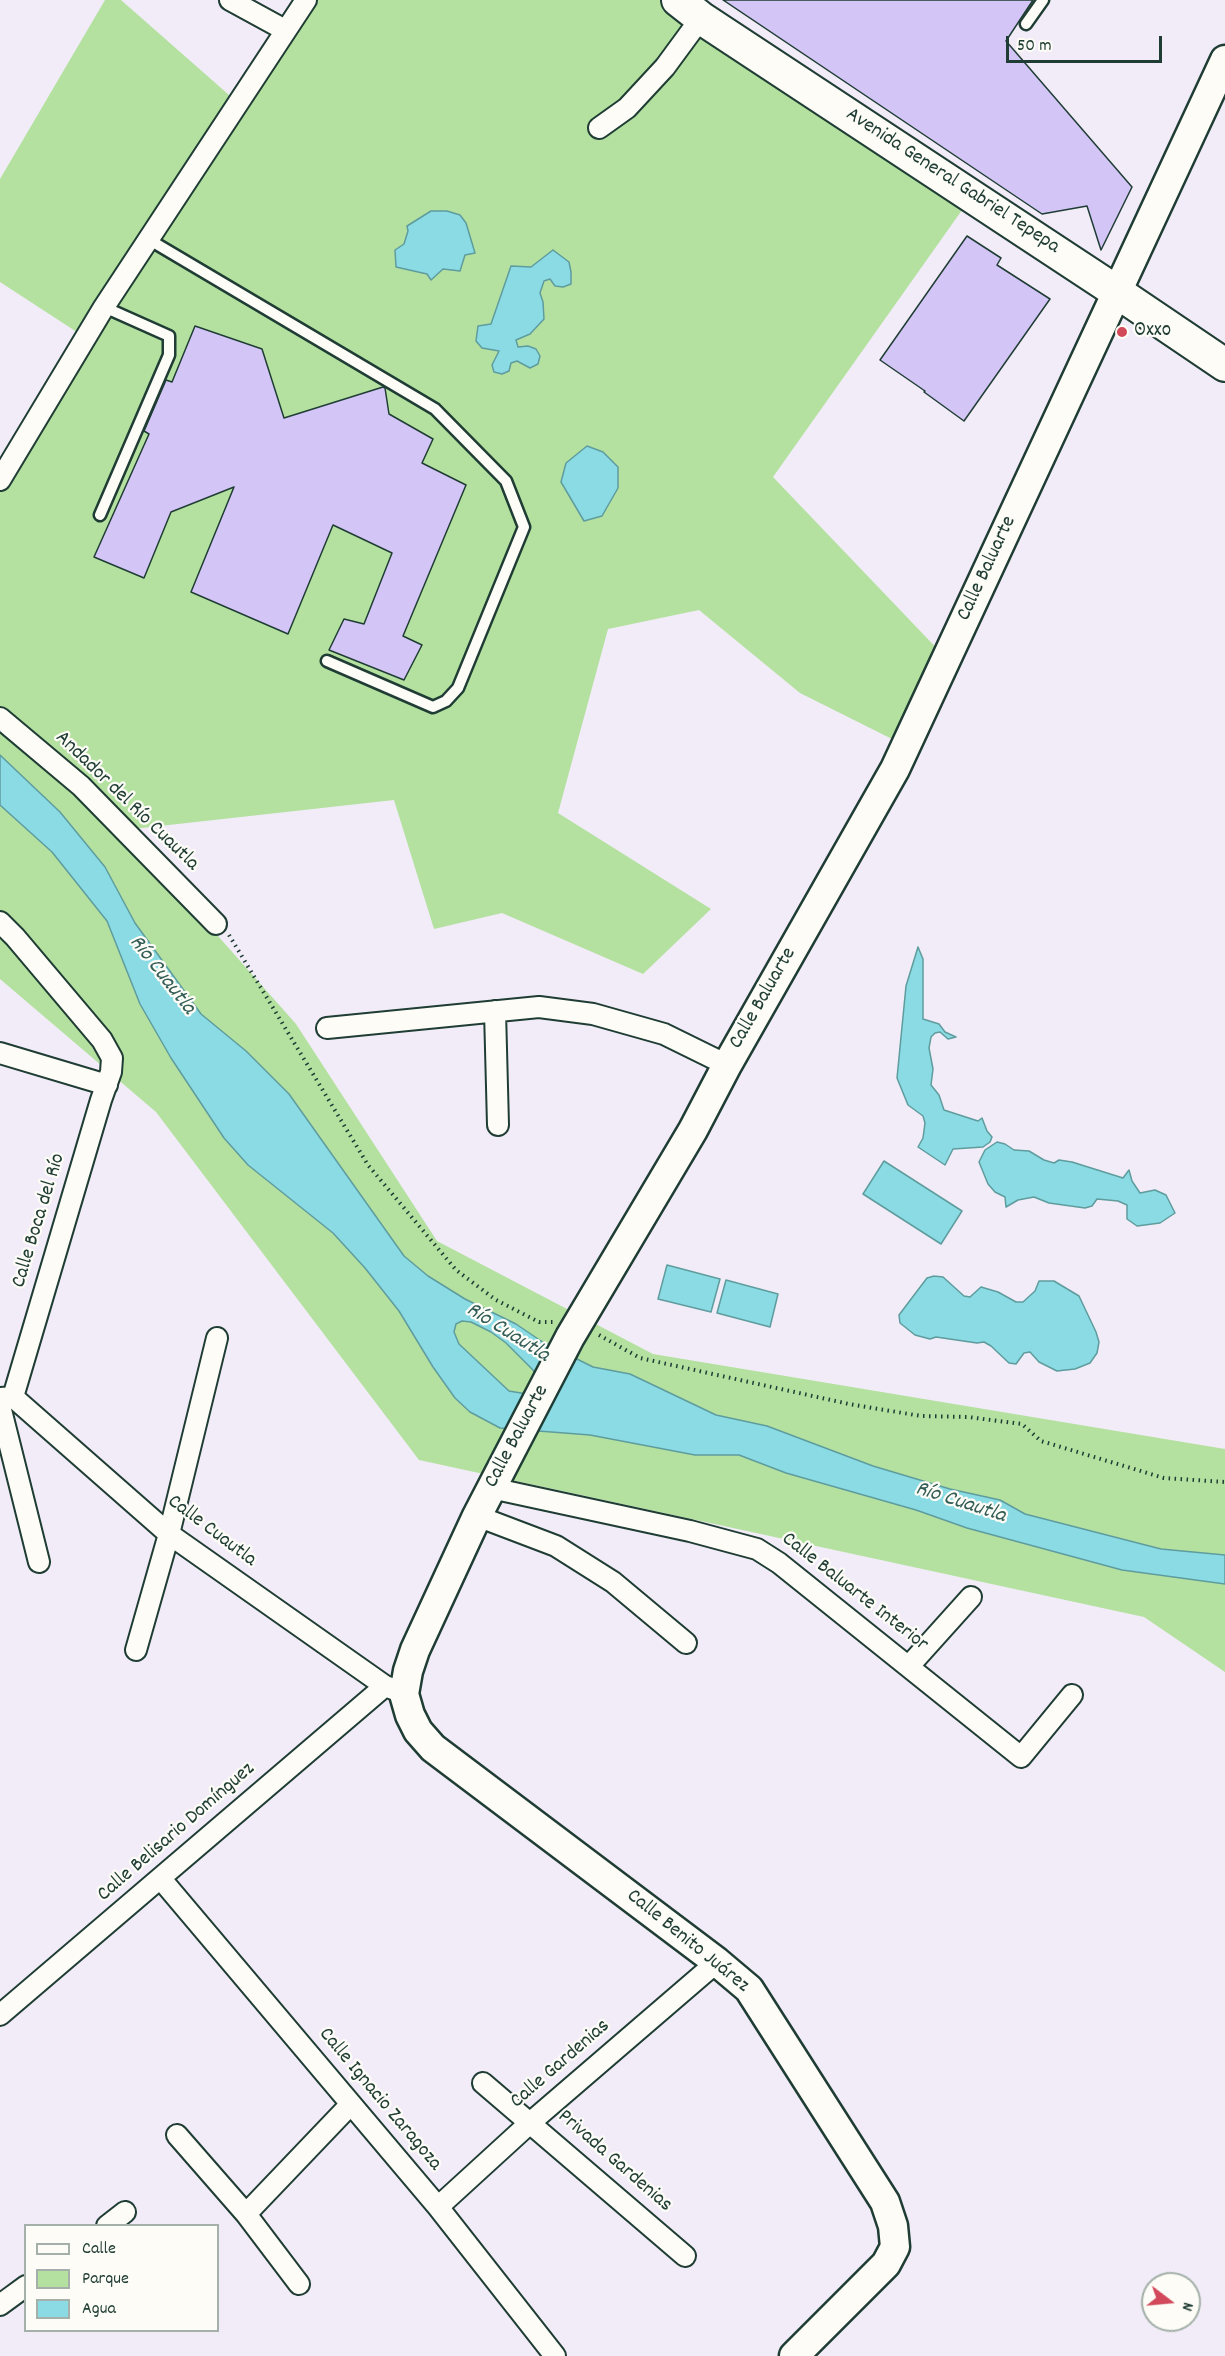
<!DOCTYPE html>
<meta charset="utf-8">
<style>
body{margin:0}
#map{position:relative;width:1225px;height:2356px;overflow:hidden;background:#f1ecf7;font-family:Dekko,sans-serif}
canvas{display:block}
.legend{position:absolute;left:24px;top:2224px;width:195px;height:108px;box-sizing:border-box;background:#fdfcf7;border:2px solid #a4b0a9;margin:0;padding:8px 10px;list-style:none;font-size:18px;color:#1f3d34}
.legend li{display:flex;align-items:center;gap:12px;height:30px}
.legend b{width:30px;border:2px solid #a4b0a9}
.north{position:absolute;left:1141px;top:2272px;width:60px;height:60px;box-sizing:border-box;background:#fdfcf7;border:2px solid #a4b0a9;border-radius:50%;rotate:106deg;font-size:16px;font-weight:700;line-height:24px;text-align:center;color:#1f3d34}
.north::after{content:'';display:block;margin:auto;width:21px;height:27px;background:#d1495b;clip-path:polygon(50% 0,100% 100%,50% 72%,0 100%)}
.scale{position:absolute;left:1006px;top:36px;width:156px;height:27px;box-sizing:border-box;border:3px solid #1f3d34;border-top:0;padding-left:8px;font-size:18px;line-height:21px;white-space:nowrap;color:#1f3d34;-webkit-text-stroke:4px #fdfcf7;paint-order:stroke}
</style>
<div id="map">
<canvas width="1225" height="2356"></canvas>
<ul class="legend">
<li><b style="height:8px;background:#fdfcf7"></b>Calle</li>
<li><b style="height:16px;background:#b4e1a0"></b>Parque</li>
<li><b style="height:16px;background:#8adbe4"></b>Agua</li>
</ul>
<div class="north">N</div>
<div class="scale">50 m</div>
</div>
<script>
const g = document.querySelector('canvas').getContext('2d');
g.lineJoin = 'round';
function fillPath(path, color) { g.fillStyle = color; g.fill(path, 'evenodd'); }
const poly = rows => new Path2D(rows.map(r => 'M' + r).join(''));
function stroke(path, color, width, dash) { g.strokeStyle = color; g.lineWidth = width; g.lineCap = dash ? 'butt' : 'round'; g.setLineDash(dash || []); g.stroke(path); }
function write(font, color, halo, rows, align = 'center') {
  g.font = font + ' Dekko,sans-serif'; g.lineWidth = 4.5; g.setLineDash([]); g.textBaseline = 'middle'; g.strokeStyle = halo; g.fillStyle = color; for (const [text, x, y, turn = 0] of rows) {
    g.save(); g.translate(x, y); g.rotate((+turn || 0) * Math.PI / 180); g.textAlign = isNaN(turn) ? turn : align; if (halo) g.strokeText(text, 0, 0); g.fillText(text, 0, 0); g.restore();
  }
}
const green = poly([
 [105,0,121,0,237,102,302,6,294,0,683,0,972,196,773,477,946,658,906,746,800,693,699,610,608,629,558,813,711,909,643,974,502,913,434,929,394,800,124,830,296,1024,437,1241,653,1354,1225,1449,1225,1672,1144,1617,419,1460,156,1112,0,979,0,472,86,338,0,282,0,179]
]);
const water = poly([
 [431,211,447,211,460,215,466,223,475,253,465,255,460,271,443,269,431,280,427,274,396,267,395,250,404,244,408,231,407,226,431,211],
 [553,250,569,262,571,272,571,284,563,287,555,286,550,279,544,281,540,293,543,302,544,319,530,334,516,340,518,347,528,346,536,349,540,356,538,364,530,368,517,361,511,363,509,371,502,374,494,372,492,365,499,351,482,348,476,341,478,326,491,324,511,266,531,267,553,250],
 [587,446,603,452,618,467,618,488,602,516,584,521,561,482,566,463,587,446],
 [0,755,60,812,105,867,135,923,201,1014,246,1051,289,1094,404,1256,428,1276,465,1299,516,1324,541,1341,593,1367,630,1374,716,1415,767,1426,873,1466,950,1489,1000,1500,1025,1514,1161,1549,1225,1555,1225,1584,1122,1570,967,1528,916,1510,786,1473,739,1455,695,1455,590,1435,500,1428,470,1412,455,1398,433,1367,399,1311,365,1268,333,1233,248,1165,224,1138,171,1058,140,1004,107,921,52,852,0,805,0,755],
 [462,1321,471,1322,491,1332,506,1343,533,1370,538,1380,527,1394,509,1391,459,1344,454,1332,456,1324,462,1321],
 [918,947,923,959,923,1019,939,1024,945,1032,956,1037,948,1039,940,1032,935,1033,931,1037,929,1048,933,1069,931,1085,939,1095,944,1110,978,1121,982,1118,987,1131,992,1137,990,1142,983,1147,953,1149,945,1165,918,1147,923,1138,925,1123,923,1116,908,1105,897,1078,906,986,918,947],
 [997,1142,1005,1144,1014,1150,1029,1151,1044,1160,1054,1163,1059,1160,1072,1162,1123,1178,1129,1170,1132,1181,1140,1193,1155,1190,1166,1195,1175,1213,1160,1223,1137,1226,1127,1219,1127,1205,1118,1201,1097,1199,1092,1206,1085,1208,1049,1203,1034,1197,1018,1200,1006,1207,1005,1197,995,1192,988,1184,979,1162,985,1150,997,1142],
 [884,1161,962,1211,941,1244,863,1194,884,1161],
 [667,1265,720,1279,711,1312,658,1299,667,1265],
 [934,1276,943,1277,964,1296,970,1297,981,1287,998,1292,1016,1302,1023,1302,1035,1291,1039,1281,1054,1281,1079,1296,1096,1332,1099,1342,1097,1353,1090,1363,1075,1369,1057,1371,1039,1362,1030,1352,1024,1353,1016,1364,1009,1363,991,1346,984,1342,977,1343,936,1337,930,1339,915,1335,900,1323,899,1315,927,1278,934,1276],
 [726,1280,778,1294,770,1327,717,1313,726,1280]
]);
const building = poly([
 [723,0,1033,0,1006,41,1132,187,1101,250,1087,206,1042,214,723,0],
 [967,236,1001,258,997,265,1050,299,964,421,924,392,925,391,880,360,967,236],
 [195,326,262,349,284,418,383,387,385,388,389,414,433,439,422,463,466,485,403,636,422,645,404,680,329,650,344,619,364,624,392,553,333,525,288,634,191,592,234,487,171,512,144,578,94,557,149,434,144,431,166,380,172,382,195,326]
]);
const path = poly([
 [229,935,368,1165,456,1270,496,1300,539,1322,553,1322],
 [599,1335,640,1358,849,1404,921,1416,968,1417,1022,1424,1041,1441,1164,1478,1225,1482]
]);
const lane = poly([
 [1026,24,1043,0],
 [148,239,435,409,506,481,524,527,458,688,446,701,433,707,327,661],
 [100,515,169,355,169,336,104,307]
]);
const street = poly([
 [230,0,285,30],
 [599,128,627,108,665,67,701,18],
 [0,480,104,307,306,0],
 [0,718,81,786,216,924],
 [0,922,15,937,102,1040,112,1058,111,1072,101,1100,13,1397],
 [495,1011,498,1125],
 [327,1028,539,1007,593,1014,664,1034,727,1065],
 [0,1053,107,1085],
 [1,1398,13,1397,169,1534,385,1686,396,1690],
 [0,1406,39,1562],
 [491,1488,690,1531,757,1549,779,1563,1021,1757,1072,1695],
 [477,1516,556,1546,613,1582,686,1643],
 [136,1650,169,1534,217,1338],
 [909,1666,971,1597],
 [161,1879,438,2207,555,2356],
 [0,2015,385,1686],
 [483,2083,685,2256],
 [177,2135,246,2214,299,2284],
 [438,2207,531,2122,717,1962],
 [246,2214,351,2104],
 [107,2226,125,2212],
 [0,2305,26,2286]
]);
const secondary = poly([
 [794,2356,886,2264,895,2247,893,2226,885,2202,749,1989,717,1962,433,1748,418,1731,410,1715,404,1694,408,1671,415,1650,477,1516,570,1337,693,1130,727,1065,895,769,1225,60]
]);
const primary = poly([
 [678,0,701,18,1117,292,1225,365]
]);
const markers = [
 [1122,332,6,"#d1495b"]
];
const streetNames = [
 ["Avenida General Gabriel Tepepa",952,182,33],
 ["Calle Baluarte",988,569,-65],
 ["Andador del Río Cuautla",126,802,44],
 ["Calle Baluarte",764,999,-60],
 ["Calle Boca del Río",40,1221,-73],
 ["Calle Baluarte",518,1437,-62],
 ["Calle Cuautla",211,1532,37],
 ["Calle Baluarte Interior",854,1593,38],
 ["Calle Belisario Domínguez",177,1833,-41],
 ["Calle Benito Juárez",687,1942,39],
 ["Calle Gardenias",561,2065,-41],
 ["Calle Ignacio Zaragoza",379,2100,50],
 ["Privada Gardenias",614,2162,41]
];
const poiNames = [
 ["Oxxo",1134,332]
];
const waterNames = [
 ["Río Cuautla",161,976,52],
 ["Río Cuautla",507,1334,32],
 ["Río Cuautla",960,1504,18]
];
fillPath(green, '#b4e1a0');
fillPath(water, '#8adbe4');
stroke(water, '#5f9c9e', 1.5);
fillPath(building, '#d4c5f7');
stroke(building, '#1f3d34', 1.5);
stroke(lane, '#1f3d34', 15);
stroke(street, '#1f3d34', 24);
stroke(secondary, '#1f3d34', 33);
stroke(primary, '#1f3d34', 36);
stroke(path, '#1f3d34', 4, [1.5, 4.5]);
stroke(lane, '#fdfcf7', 10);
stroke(street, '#fdfcf7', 20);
stroke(secondary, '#fdfcf7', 28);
stroke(primary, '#fdfcf7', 32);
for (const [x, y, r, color] of markers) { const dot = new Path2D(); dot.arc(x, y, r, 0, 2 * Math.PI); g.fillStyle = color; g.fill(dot); stroke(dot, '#fdfcf7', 2); }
write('21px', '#1f3d34', '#fdfcf7', streetNames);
write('21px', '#1f3d34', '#fdfcf7', poiNames, 'left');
write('italic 22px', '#345d57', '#fdfcf7', waterNames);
</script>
